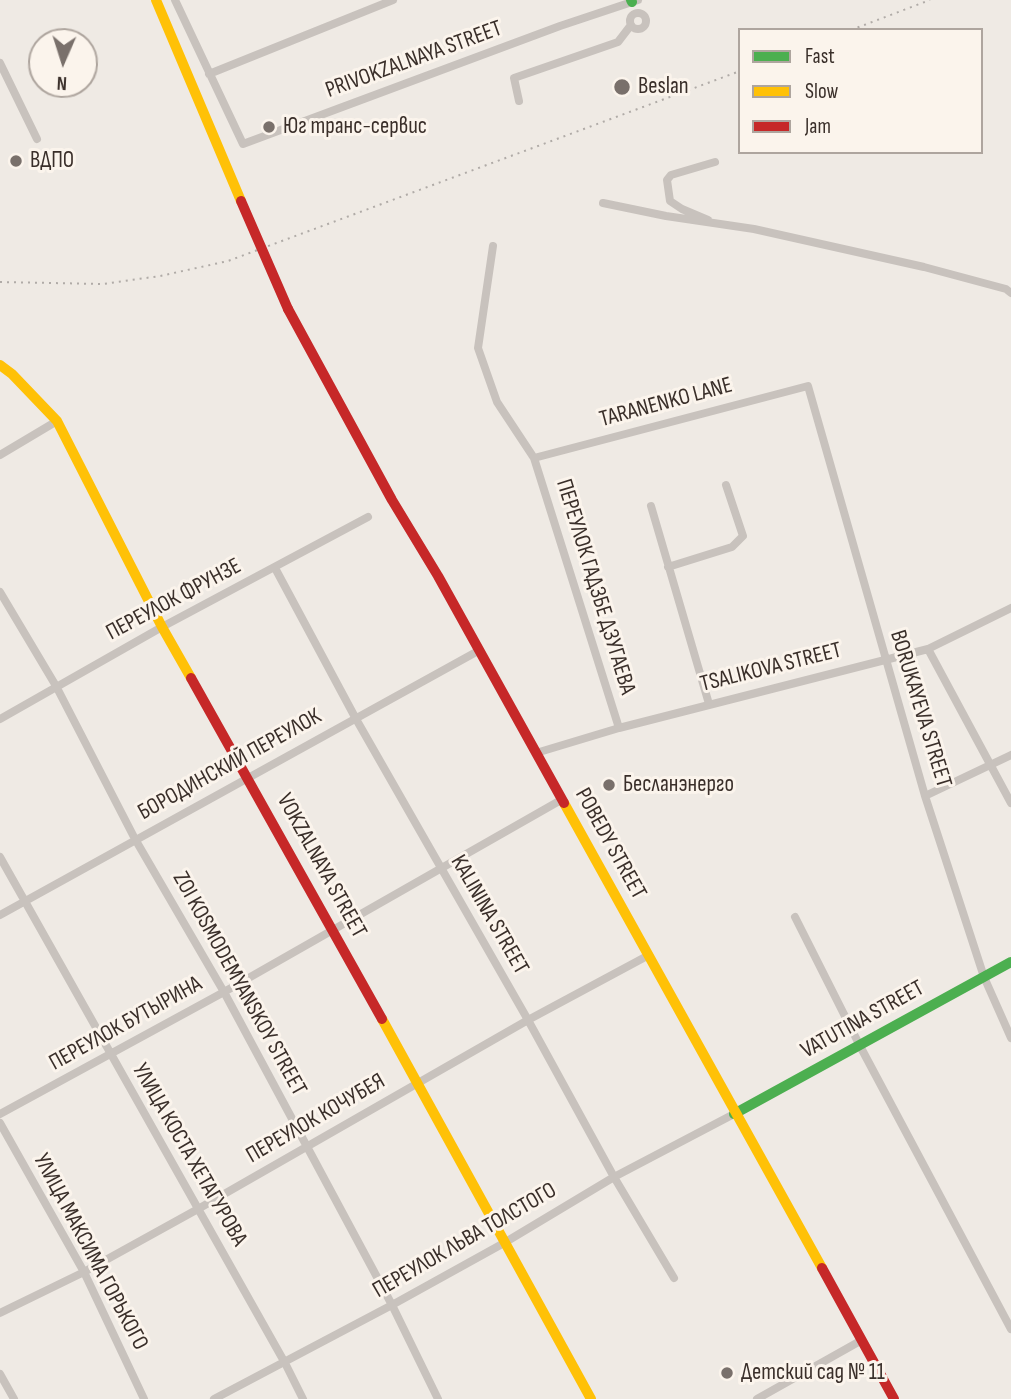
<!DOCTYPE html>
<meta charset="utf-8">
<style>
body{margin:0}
#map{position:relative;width:1011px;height:1399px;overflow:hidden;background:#efeae4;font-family:"Sofia Sans Condensed",sans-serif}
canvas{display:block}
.legend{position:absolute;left:738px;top:28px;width:245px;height:126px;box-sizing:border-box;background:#fbf4ec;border:2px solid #aea59e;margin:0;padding:9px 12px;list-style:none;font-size:21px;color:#3a2f2a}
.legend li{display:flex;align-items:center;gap:14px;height:35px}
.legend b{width:35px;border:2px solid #aea59e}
.north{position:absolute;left:28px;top:28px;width:70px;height:70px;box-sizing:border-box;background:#fbf4ec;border:2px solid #aea59e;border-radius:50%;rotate:183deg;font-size:19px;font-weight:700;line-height:28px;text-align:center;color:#3a2f2a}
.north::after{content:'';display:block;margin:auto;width:24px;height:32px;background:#79706b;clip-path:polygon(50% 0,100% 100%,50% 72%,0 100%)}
</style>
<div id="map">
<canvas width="1011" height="1399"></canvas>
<ul class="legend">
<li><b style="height:9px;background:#4caf50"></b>Fast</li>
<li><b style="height:9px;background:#ffc107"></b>Slow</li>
<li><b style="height:9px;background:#c62828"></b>Jam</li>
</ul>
<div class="north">N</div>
</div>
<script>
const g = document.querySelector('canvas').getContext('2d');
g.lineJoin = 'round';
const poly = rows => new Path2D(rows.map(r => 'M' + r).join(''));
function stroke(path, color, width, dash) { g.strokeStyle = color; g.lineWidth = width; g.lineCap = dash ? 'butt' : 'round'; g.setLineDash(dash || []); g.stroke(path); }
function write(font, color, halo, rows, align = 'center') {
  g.font = font + ' "Sofia Sans Condensed",sans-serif'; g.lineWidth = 6; g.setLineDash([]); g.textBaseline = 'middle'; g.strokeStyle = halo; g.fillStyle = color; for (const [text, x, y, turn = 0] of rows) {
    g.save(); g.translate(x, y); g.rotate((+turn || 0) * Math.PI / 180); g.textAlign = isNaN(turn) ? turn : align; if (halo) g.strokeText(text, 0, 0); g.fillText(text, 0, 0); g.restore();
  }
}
const street = poly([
 [175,0,243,144,560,26,638,0],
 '630 21a8 8 0 1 1 16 0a8 8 0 1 1-16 0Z',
 [0,63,37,139],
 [209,74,393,0],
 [519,101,514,78,618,42,631,25],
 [603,203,666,216,754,229,924,267,1006,289,1011,293],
 [708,220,682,209,670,201,667,180,671,175,715,162],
 [493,246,478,348,497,402,534,458,619,728],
 [0,455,57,421],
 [534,458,808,386,925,796,984,977,1011,1038],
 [651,506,709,704],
 [668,567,732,547,743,536,726,485],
 [275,568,356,719,528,1020,614,1177,674,1278],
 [0,592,56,686,135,839,224,992,392,1305,438,1399],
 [928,649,1011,803],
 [0,719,162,627,368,517],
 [536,753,619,728,928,649,1011,608],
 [925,796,1011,755],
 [0,857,285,1363,303,1399],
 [0,915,478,651],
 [795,917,860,1046,1011,1329],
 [0,1114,224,992,561,800],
 [0,1123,84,1272,144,1399],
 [0,1313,84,1272,198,1209,528,1020,649,955],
 [0,1374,14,1399],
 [214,1399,392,1305,504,1243,614,1177,734,1114],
 [757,1399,862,1340]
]);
const fast = poly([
 [631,0,632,2],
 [734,1114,1011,962]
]);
const slow = poly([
 [156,0,241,201],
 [0,365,12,374,57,421,162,627,191,678],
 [564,803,822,1268],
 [382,1019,591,1399]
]);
const jam = poly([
 [288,309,392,500,438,576,564,803],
 [191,678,382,1019],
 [822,1268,894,1399]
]);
const rail = poly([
 [851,30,930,0],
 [0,282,103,284,160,276,228,261,740,71]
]);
const jamBridge = poly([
 [241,201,288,309]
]);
const markers = [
 [622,87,9,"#79706b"],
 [269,127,7,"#79706b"],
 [16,161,7,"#79706b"],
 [609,785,7,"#79706b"],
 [727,1373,7,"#79706b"]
];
const streetNames = [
 ["PRIVOKZALNAYA STREET",414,60,-20],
 ["TARANENKO LANE",666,403,-15],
 ["ПЕРЕУЛОК ГАДЗБЕ ДЗУГАЕВА",595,587,73],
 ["ПЕРЕУЛОК ФРУНЗЕ",174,600,-28],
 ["TSALIKOVA STREET",771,668,-14],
 ["BORUKAYEVA STREET",920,709,73],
 ["БОРОДИНСКИЙ ПЕРЕУЛОК",230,765,-29],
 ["POBEDY STREET",610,844,61],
 ["VOKZALNAYA STREET",321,866,61],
 ["KALININA STREET",489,915,60],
 ["ZOI KOSMODEMYANSKOY STREET",239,984,61],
 ["VATUTINA STREET",863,1020,-29],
 ["ПЕРЕУЛОК БУТЫРИНА",126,1024,-29],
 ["ПЕРЕУЛОК КОЧУБЕЯ",316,1119,-30],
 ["УЛИЦА КОСТА ХЕТАГУРОВА",189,1155,60],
 ["ПЕРЕУЛОК ЛЬВА ТОЛСТОГО",465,1241,-30],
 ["УЛИЦА МАКСИМА ГОРЬКОГО",90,1252,62]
];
const poiNames = [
 ["Beslan",638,87],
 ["Юг транс-сервис",283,127],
 ["ВДПО",30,161],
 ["Бесланэнерго",623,785],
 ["Детский сад № 11",741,1373]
];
stroke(street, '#c8c2bd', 8);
stroke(fast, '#4caf50', 10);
stroke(slow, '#ffc107', 10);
stroke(jam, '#c62828', 10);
stroke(rail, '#b0aba7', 2, [2, 5]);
stroke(jamBridge, '#c62828', 10);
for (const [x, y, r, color] of markers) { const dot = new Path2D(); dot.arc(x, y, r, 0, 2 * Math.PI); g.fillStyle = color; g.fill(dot); stroke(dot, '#fbf4ec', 2.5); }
write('23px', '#3a2f2a', '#fbf4ec', streetNames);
write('23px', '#3a2f2a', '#fbf4ec', poiNames, 'left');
</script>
